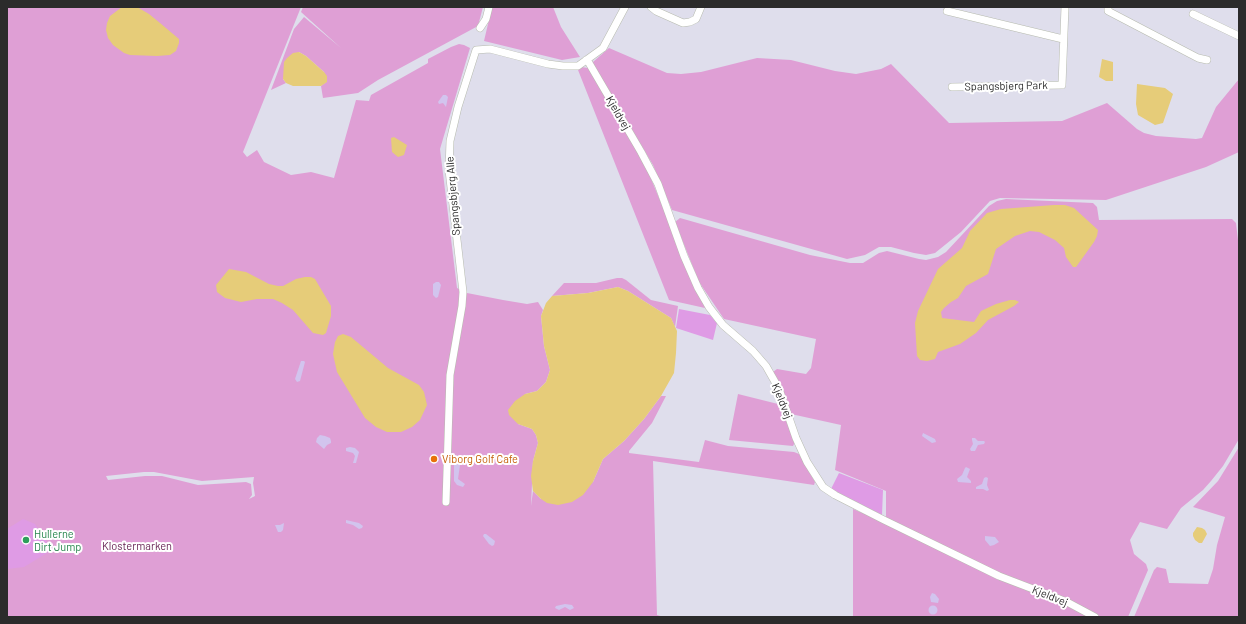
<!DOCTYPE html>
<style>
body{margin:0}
#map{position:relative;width:1246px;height:624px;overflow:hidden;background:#dfdeec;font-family:Barlow,sans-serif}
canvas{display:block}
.frame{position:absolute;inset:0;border:8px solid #2b2b2b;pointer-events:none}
</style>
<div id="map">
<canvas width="1246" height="624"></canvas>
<div class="frame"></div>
</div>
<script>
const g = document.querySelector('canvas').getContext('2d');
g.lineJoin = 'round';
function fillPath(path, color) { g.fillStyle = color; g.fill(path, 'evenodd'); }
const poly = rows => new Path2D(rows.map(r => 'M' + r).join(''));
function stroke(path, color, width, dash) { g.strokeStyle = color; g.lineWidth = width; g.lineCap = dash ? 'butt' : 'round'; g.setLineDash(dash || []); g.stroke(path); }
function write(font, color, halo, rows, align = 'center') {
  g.font = font + ' Barlow,sans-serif'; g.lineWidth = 4; g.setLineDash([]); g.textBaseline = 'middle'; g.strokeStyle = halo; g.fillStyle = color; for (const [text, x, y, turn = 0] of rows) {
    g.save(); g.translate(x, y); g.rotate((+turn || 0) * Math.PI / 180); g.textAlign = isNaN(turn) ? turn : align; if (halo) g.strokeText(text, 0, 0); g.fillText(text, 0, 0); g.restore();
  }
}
const green = poly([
 [7,7,301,7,243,152,247,157,257,150,264,162,291,175,311,172,334,178,356,100,369,101,371,95,428,63,428,59,451,47,459,44,464,45,470,48,440,149,457,288,467,293,503,300,527,304,538,302,543,310,541,316,544,346,550,370,546,382,537,391,525,394,518,424,532,429,536,435,538,443,533,461,531,506,533,491,541,499,593,482,603,459,624,441,644,419,661,396,666,396,652,423,629,451,629,453,699,462,705,440,728,446,794,452,799,454,815,482,814,485,653,461,657,615,664,617,7,617],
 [144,472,154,472,202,481,254,477,253,483,255,496,249,499,252,495,251,484,246,482,198,485,162,476,145,476,108,480,106,476],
 [303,7,483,7,478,26,378,80,358,93,323,98,321,86,326,82,324,72,306,56,299,52,283,79,286,83,271,90,294,29,304,17,341,48,301,12],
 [492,7,553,7,561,27,580,57,562,60,484,41],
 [609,48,667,73,681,74,701,72,757,58,791,60,835,71,856,74,881,69,891,64,949,123,1062,121,1107,103,1137,129,1144,133,1156,136,1196,139,1202,138,1216,107,1239,79,1239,152,1206,167,1106,200,1000,198,990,201,961,232,935,253,926,255,914,253,891,247,879,247,865,255,847,259,672,210,653,165,593,64,593,62],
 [581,67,588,68,644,162,705,308,669,300,578,70],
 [1006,199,1093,203,1097,207,1099,220,1232,219,1236,223,1239,249,1239,439,1223,466,1211,481,1203,490,1181,508,1167,529,1140,522,1130,540,1134,554,1146,564,1148,570,1128,617,853,617,853,509,886,523,886,491,835,470,841,425,791,414,773,372,777,369,806,374,811,368,816,339,724,319,699,282,675,222,680,218,810,255,850,263,863,263,879,253,887,251,919,259,926,260,938,257,946,252,989,206,997,201],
 [617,278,622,278,626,280,651,300,678,306,675,327,671,318,628,291,618,287,588,293,552,296,564,283,596,283],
 [738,394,782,405,795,442,793,446,729,440],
 [1239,447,1239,617,1134,617,1154,570,1157,567,1166,569,1169,583,1208,584,1213,569,1217,545,1225,517,1193,507,1218,481]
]);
const sand = poly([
 [443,95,446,95,448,97,446,107,443,103,439,104,438,102],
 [436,282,439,282,441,285,438,297,436,298,433,295,433,284],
 [301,361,304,361,305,362,300,381,297,382,295,379],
 [923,433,935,439,936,442,932,443,922,436],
 [320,435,325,436,330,438,331,441,331,443,327,445,324,449,316,442,317,438],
 [972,438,975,438,978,441,984,441,985,442,984,444,978,445,975,451,971,451,970,449,973,444,972,440],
 [350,447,355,448,359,452,356,463,353,463,355,456,353,453,346,451,346,448],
 [456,462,460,465,458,479,465,484,463,487,457,485,454,481,454,464],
 [966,467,970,469,967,477,971,481,971,483,958,482,957,479,962,475,965,468],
 [986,477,988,478,987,485,989,490,987,491,983,489,976,489,976,487,982,484,984,478],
 [346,520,359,523,363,526,362,528,359,529,353,525,346,523],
 [284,523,283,530,281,532,278,532,275,525,280,525],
 [484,534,486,534,495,541,494,545,492,546,489,544,483,536],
 [985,536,995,537,999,542,994,545,990,546,985,540],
 [932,593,935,594,939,599,938,603,931,602,930,597],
 [565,604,572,605,574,608,570,610,565,607,559,610,555,608,556,606],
 '928.5 610a4.5 4.5 0 1 1 9 0a4.5 4.5 0 1 1-9 0Z'
]);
const pitch = poly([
 [679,309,710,315,717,323,713,340,676,328],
 [839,473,883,490,882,515,831,489],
 [23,519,35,524,52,550,24,567,7,569,7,529]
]);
const water = poly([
 [122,7,137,7,149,14,160,23,179,39,179,43,176,51,170,55,157,56,130,55,124,53,113,45,108,38,106,30,107,23,110,16],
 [299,52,306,56,324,72,327,76,327,82,321,86,293,86,286,83,283,79,284,62,287,58,293,53],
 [1102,59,1113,62,1113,81,1106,81,1099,77],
 [1137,84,1165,88,1173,94,1163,123,1155,125,1138,115,1136,104],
 [394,137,407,145,404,155,398,157,392,152,391,138],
 [1054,205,1065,205,1074,208,1098,230,1097,236,1094,242,1076,267,1073,267,1066,257,1064,248,1055,240,1039,232,1030,231,1015,236,996,249,988,274,966,286,958,298,951,302,944,308,941,312,942,318,974,322,981,311,996,304,1010,300,1015,300,1019,302,1014,306,988,320,976,333,960,344,938,352,935,359,927,361,920,360,917,356,915,323,918,311,938,269,962,248,970,231,987,213,1001,209],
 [229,269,246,272,269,284,278,286,283,286,296,279,305,277,311,277,315,279,331,306,331,316,326,333,323,335,313,333,293,310,282,303,273,299,257,299,241,302,225,298,217,292,216,285],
 [618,287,628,291,671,318,677,331,676,353,674,373,661,396,644,419,624,441,603,459,593,482,583,495,572,502,558,505,547,503,541,499,533,491,531,476,533,461,538,443,536,435,532,429,518,424,509,415,508,410,515,401,525,394,537,391,546,382,550,370,544,346,541,316,546,303,552,296,588,293],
 [343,334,351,337,388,368,419,385,424,392,427,405,420,420,412,427,401,432,387,432,376,427,365,418,337,372,333,354,335,342,338,336],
 [1197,527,1202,528,1205,530,1207,534,1202,543,1199,543,1195,540,1193,536,1193,533]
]);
const minor = poly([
 [651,7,656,11,683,23,690,22,696,19,701,7],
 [1108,7,1108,11,1198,58,1207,60],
 [947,11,1063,39],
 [1193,14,1239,36],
 [480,28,486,19,489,7],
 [586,60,589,63,641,152,658,184,684,256,698,288,709,307,723,325,753,351,766,366,779,389,796,438,807,462,823,487,835,495,884,520,999,576,1067,602,1095,617],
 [952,87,1062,85,1065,7],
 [446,502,450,375,462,306,463,292,449,170,450,141,458,107,476,50,490,49,548,64,563,66,578,66,603,48,625,7]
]);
const markers = [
 [434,459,4,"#e8710a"],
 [26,540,4,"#2e9e5b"]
];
const streetNames = [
 ["Spangsbjerg Park",1006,86,-1],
 ["Kjeldvej",618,113,60],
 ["Spangsbjerg Alle",453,196,-95],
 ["Kjeldvej",782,401,68],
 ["Kjeldvej",1050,596,22]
];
const foodNames = [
 ["Viborg Golf Cafe",442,459]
];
const leisureNames = [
 ["Hullerne",34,534],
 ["Dirt Jump",34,547]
];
const parkNames = [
 ["Klostermarken",137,546]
];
fillPath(green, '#df9fd5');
fillPath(sand, '#d2c4ee');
fillPath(pitch, '#df9be5');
fillPath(water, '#e6cc79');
stroke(minor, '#b7bbaf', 8);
stroke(minor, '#fff', 7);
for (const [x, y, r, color] of markers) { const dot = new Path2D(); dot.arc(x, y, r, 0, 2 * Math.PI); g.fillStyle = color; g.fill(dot); stroke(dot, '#fff', 1.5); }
write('11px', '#2b2b2b', '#fff', streetNames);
write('11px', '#c56008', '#fff', foodNames, 'left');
write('11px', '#27864d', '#fff', leisureNames, 'left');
write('11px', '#641f50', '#fff', parkNames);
</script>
